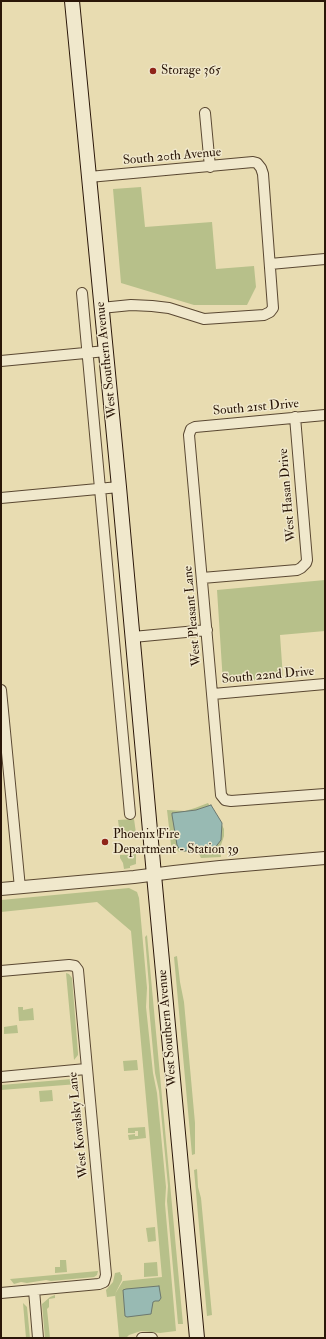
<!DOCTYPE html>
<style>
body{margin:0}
#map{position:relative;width:326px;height:1339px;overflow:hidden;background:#e8dcb1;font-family:"IM FELL Double Pica",serif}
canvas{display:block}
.frame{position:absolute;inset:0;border:2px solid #2a1608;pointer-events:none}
</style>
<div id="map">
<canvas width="326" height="1339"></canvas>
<div class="frame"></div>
</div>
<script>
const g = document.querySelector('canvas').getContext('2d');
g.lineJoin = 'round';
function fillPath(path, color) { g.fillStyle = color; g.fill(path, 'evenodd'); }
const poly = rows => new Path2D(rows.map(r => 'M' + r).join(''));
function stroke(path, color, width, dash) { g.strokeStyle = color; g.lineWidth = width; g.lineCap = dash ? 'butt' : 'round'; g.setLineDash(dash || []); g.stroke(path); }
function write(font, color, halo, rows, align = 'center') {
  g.font = font + ' "IM FELL Double Pica",serif'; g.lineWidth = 3; g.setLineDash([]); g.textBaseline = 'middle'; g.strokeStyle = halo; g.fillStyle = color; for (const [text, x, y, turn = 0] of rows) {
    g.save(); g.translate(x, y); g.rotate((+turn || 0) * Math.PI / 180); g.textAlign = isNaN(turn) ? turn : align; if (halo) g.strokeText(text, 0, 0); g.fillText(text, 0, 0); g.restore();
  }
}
const green = poly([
 [141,187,145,227,212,222,216,269,254,266,256,287,247,305,194,305,121,283,113,189],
 [325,580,325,631,280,635,283,678,223,683,217,590],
 [208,803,221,823,224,829,224,836,220,848,221,857,201,858,199,854,193,851,179,852,175,847,171,845,167,810,185,811,195,808],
 [134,819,136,833,134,835,120,836,118,820],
 [136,854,136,864,130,866,130,868,124,869,123,863,120,858,120,855],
 [129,888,137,892,139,898,147,988,146,1007,153,1073,157,1093,166,1187,165,1204,176,1331,160,1333,141,1331,129,1335,126,1338,112,1338,119,1337,115,1294,123,1281,162,1277,131,931,97,902,1,912,1,900],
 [147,935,183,1324,178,1324,167,1201,168,1186,159,1091,155,1073,149,1007,149,986,145,937],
 [177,956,180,982,184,1002,195,1123,195,1154,192,1155,174,957],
 [66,973,69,974,72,978,78,1053,78,1055,74,1060],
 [18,1007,23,1007,23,1010,33,1008,34,1020,19,1021],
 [17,1025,18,1033,4,1034,4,1027],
 [137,1060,138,1070,124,1071,123,1061],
 [72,1079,78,1084,1,1090,1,1085],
 [52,1090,53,1101,40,1102,39,1091],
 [145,1127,146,1138,129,1140,128,1135,135,1134,135,1136,138,1136,138,1131,135,1131,135,1133,128,1133,128,1128],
 [197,1169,198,1187,201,1198,212,1315,207,1316,194,1170],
 [155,1227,156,1241,148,1242,146,1228],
 [60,1260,66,1260,67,1272,55,1273,55,1267,60,1267],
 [157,1262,158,1276,144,1277,144,1263],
 [98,1271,97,1275,94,1277,51,1281,46,1280,27,1283,21,1282,14,1284,10,1279],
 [120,1272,121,1275,122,1275,122,1280,115,1294,115,1296,107,1297,106,1290,113,1282,115,1273],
 [55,1295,55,1298,49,1299,49,1307,47,1309,50,1338,45,1338,42,1304,50,1297],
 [23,1303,27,1307,30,1338,26,1338]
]);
const water = poly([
 [211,805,222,823,221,840,214,849,202,850,184,851,180,850,177,845,172,815,172,813,196,810,211,805],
 [159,1286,161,1298,159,1301,155,1301,153,1302,151,1314,127,1317,125,1316,123,1290,126,1289,159,1286]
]);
const minor = poly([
 [205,113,210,167],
 [89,177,253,162,257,163,261,168,263,174,273,308,270,312,264,315,204,319,169,308,152,306,131,305,101,308],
 [270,264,325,259],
 [82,293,130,814],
 [1,361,106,351],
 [325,415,195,427,191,429,189,435,221,795,225,800,231,801,325,794],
 [1,498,119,487],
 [202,578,297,570,301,568,306,563,307,560,295,417],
 [133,637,207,630],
 [1,690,20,888],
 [213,694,325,684],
 [1,971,69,965,75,966,78,970,106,1275,104,1282,99,1284,1,1293],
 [1,1077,86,1069],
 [34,1290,38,1338],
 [142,1338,152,1338]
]);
const tertiary = poly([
 [1,889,134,877,174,872,220,867,325,858]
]);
const secondary = poly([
 [72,1,119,487,154,875,197,1338]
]);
const markers = [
 [153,71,4,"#8f2418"],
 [105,842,4,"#8f2418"]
];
const poiNames = [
 ["Storage 365",161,71],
 ["Phoenix Fire",113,835],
 ["Department - Station 39",113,850]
];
const streetNames = [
 ["South 20th Avenue",172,157,-5],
 ["West Southern Avenue",107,360,-96],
 ["South 21st Drive",256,408,-5],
 ["West Hasan Drive",288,495,-95],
 ["West Pleasant Lane",193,616,-95],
 ["South 22nd Drive",268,676,-5],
 ["West Southern Avenue",168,1028,-95],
 ["West Kowalsky Lane",79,1125,-96]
];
fillPath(green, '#b7c08a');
fillPath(water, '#98bab3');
stroke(water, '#6c786f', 1);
stroke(minor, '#5a4832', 12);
stroke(tertiary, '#5a4832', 14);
stroke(secondary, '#2a1608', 16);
stroke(minor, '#f0e8cc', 10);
stroke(tertiary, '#f0e8cc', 12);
stroke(secondary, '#f0e8cc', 14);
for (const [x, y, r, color] of markers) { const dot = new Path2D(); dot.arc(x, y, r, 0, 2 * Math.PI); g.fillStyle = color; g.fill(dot); stroke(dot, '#f0e8cc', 1.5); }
write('13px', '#2a1608', '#f0e8cc', poiNames, 'left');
write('13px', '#2a1608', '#f0e8cc', streetNames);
</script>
